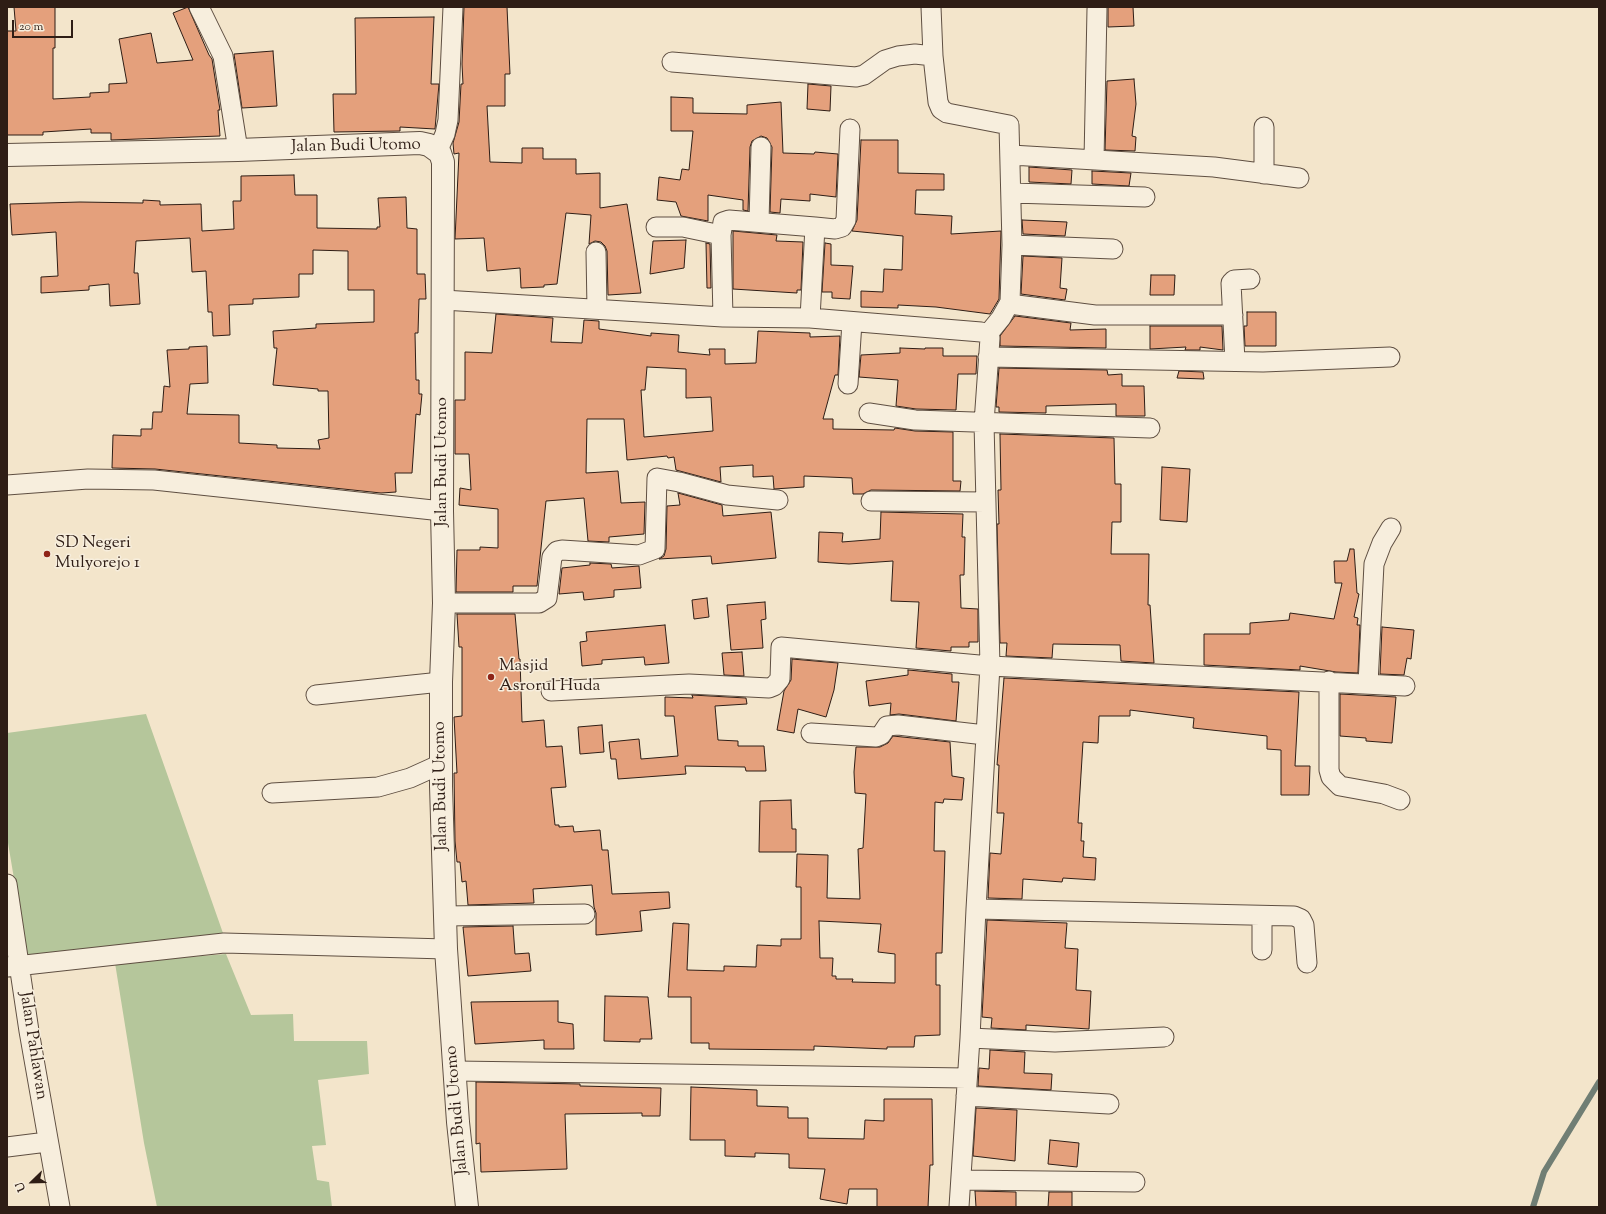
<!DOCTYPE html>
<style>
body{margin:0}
#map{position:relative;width:1606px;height:1214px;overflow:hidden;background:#f3e5cb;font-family:"Sorts Mill Goudy",serif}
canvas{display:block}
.frame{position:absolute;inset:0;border:8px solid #2e1d15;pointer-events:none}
.north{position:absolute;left:12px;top:1162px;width:40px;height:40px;-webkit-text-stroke:3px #f7eedd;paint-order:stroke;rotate:247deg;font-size:11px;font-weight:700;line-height:16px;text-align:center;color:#2e1d15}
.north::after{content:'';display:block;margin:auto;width:14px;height:18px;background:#2e1d15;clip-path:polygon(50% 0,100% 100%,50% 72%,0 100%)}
.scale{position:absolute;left:12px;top:20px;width:61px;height:18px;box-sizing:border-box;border:2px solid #2e1d15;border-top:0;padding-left:5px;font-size:12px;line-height:14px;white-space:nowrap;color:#2e1d15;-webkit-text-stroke:3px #f7eedd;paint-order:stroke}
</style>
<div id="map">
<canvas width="1606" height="1214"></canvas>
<div class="frame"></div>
<div class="north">U</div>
<div class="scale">20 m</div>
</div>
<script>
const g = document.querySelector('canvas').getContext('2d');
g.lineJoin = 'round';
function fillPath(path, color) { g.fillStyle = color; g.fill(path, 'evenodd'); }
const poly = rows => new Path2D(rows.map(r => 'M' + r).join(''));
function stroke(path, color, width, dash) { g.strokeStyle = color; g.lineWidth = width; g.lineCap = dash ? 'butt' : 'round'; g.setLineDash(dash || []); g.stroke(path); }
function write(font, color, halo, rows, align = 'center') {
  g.font = font + ' "Sorts Mill Goudy",serif'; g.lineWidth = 3; g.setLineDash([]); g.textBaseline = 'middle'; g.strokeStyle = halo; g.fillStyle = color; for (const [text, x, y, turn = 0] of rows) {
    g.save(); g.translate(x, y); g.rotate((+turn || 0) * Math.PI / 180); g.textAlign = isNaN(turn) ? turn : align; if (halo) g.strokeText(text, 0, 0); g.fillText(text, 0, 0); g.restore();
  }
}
const green = poly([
 [146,714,224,936,27,956,7,837,7,733],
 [226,954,251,1015,293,1014,294,1041,367,1041,369,1074,318,1080,326,1145,312,1146,317,1180,329,1182,332,1207,157,1207,144,1143,115,963]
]);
const stream = poly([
 [1533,1207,1544,1172,1599,1082]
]);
const building = poly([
 [14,7,55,7,55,48,53,48,53,99,90,97,90,93,109,92,109,84,127,83,119,39,151,33,157,63,193,60,173,13,188,7,209,55,212,59,220,110,218,110,220,136,111,140,111,133,91,133,91,129,43,132,43,135,7,135,7,31,16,31,14,7],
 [464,7,507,7,510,74,505,74,505,106,487,106,490,162,522,163,522,148,543,148,543,159,576,159,576,174,600,173,600,208,627,204,641,293,608,295,607,251,605,246,601,242,595,241,589,244,591,215,566,213,557,284,544,285,544,287,521,288,520,268,487,271,484,238,455,239,459,153,454,154,453,143,459,122,461,84,463,84,462,64,464,7],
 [1108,7,1133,7,1134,26,1108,27,1108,7],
 [434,17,431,84,439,84,435,129,400,127,400,131,334,132,333,94,356,94,355,18,434,17],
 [273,51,277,106,242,108,234,54,273,51],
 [1134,79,1136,104,1132,136,1136,137,1135,151,1105,150,1107,81,1134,79],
 [808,84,831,86,830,111,807,109,808,84],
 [671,97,693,98,693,113,747,114,747,105,781,102,783,153,814,154,815,152,838,154,836,197,810,194,810,201,781,199,780,213,770,212,772,147,767,138,761,136,752,141,750,147,748,211,743,210,743,200,708,195,708,221,681,216,676,202,657,200,659,177,680,180,682,169,689,170,693,131,671,131,671,97],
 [861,140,898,140,898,173,944,174,944,190,916,190,915,214,952,216,951,234,1001,231,999,299,990,314,936,307,898,305,898,308,861,307,861,291,883,292,884,269,902,270,903,236,852,231,857,220,861,140],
 [1029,167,1072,170,1071,184,1029,182,1029,167],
 [1092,171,1131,173,1129,186,1092,184,1092,171],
 [294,175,295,195,317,195,317,228,377,229,377,227,380,227,378,198,406,197,407,228,417,229,417,274,425,274,426,299,419,299,418,333,415,333,416,380,419,380,419,394,422,394,420,415,416,414,412,473,395,473,396,492,381,493,155,469,112,468,113,435,141,436,141,429,152,429,153,412,162,412,164,386,170,387,167,350,189,349,189,347,207,346,208,383,190,384,187,414,239,415,239,443,277,445,277,448,320,449,318,440,329,438,328,391,318,391,318,389,273,385,277,348,274,348,273,331,316,328,316,324,374,322,374,290,348,290,348,251,313,250,313,274,299,274,299,297,253,299,253,304,229,305,230,335,213,336,212,312,208,312,206,271,192,272,190,238,136,241,134,273,138,273,140,304,110,306,109,284,89,286,89,290,41,293,41,277,58,276,56,232,12,235,10,204,80,202,143,203,143,200,160,201,160,205,201,204,202,231,234,229,233,201,241,201,241,176,294,175],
 [1022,220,1067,222,1065,236,1023,234,1022,220],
 [733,231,777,235,776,241,803,242,801,290,797,290,797,293,733,289,733,231],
 [686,240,684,268,650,274,653,241,686,240],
 [706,243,710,244,711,288,707,288,706,243],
 [825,243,831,244,831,265,853,266,850,299,832,298,832,292,822,292,825,243],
 [1023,256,1062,258,1060,288,1067,289,1065,300,1021,294,1023,256],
 [1151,275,1175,275,1174,295,1150,295,1151,275],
 [1247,312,1276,312,1276,346,1245,346,1244,326,1247,326,1247,312],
 [496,314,553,318,551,342,582,343,584,320,599,321,599,329,651,336,651,333,679,335,678,352,710,355,709,349,725,349,725,364,756,363,758,331,810,333,810,337,840,336,838,375,835,375,823,419,833,419,833,429,894,430,895,428,915,431,953,432,953,481,961,481,960,491,871,490,863,494,853,494,852,478,804,476,804,487,774,489,773,476,753,477,753,465,720,467,721,482,676,470,674,457,668,458,667,456,627,460,624,419,587,419,586,473,618,471,621,503,645,502,644,534,609,537,609,542,588,541,584,498,546,501,537,586,513,586,513,592,456,592,457,550,480,550,480,547,498,548,498,509,459,505,460,488,471,490,469,454,455,454,455,400,465,400,465,352,492,353,496,314],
 [647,367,686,369,686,398,711,397,713,431,644,437,641,390,645,390,647,367],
 [1015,316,1071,323,1070,330,1106,329,1106,348,1000,346,1000,336,1015,316],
 [1150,326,1222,326,1223,350,1200,347,1200,350,1185,350,1186,347,1150,349,1150,326],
 [900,348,925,349,925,348,943,348,943,356,977,356,976,374,958,374,956,410,916,409,896,406,898,380,859,377,861,355,900,353,900,348],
 [999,368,1107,370,1108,375,1122,374,1122,386,1144,386,1145,416,1116,416,1116,404,1046,406,1046,413,999,412,999,407,996,407,999,368],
 [1179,371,1203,372,1204,379,1177,378,1179,371],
 [1000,434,1114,438,1115,484,1121,484,1121,522,1112,522,1111,554,1149,554,1148,605,1150,605,1154,663,1121,661,1120,645,1053,644,1052,658,1006,656,1007,643,1000,643,997,524,999,524,998,490,1001,490,1000,434],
 [1162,467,1190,469,1187,522,1160,520,1162,467],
 [678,493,722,505,723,516,771,512,776,558,712,564,711,556,659,559,664,556,666,549,667,506,680,505,678,493],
 [881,512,963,514,962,537,965,537,964,575,960,575,961,608,978,609,978,642,969,642,969,647,951,647,951,651,916,648,919,602,891,601,893,561,849,564,818,562,819,532,843,533,842,542,880,539,881,512],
 [1350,549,1354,549,1357,593,1359,594,1354,617,1358,618,1357,625,1360,625,1358,673,1336,672,1300,666,1300,670,1204,665,1204,634,1250,634,1250,623,1289,620,1290,613,1334,619,1342,583,1335,583,1334,561,1347,561,1350,549],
 [590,563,611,564,612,568,639,566,641,588,614,590,614,597,584,600,583,592,559,594,562,568,590,565,590,563],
 [707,598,709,617,694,619,692,600,707,598],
 [765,602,766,619,761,620,763,648,731,650,727,605,765,602],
 [457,614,515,614,519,659,520,659,522,722,544,720,546,747,562,746,566,787,551,788,555,825,559,825,559,827,573,826,574,832,600,830,602,850,608,850,612,894,669,892,670,908,640,911,642,931,596,935,596,913,594,907,592,885,533,889,534,903,468,905,466,881,462,882,460,862,457,862,455,841,454,773,457,773,454,717,462,716,462,647,459,647,457,614],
 [665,625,669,663,645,665,644,657,602,660,602,664,582,666,580,642,587,641,586,632,665,625],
 [1382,627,1414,630,1411,659,1407,658,1404,675,1380,674,1382,627],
 [742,652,744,676,724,675,722,653,742,652],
 [792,659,838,663,834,690,826,717,798,709,794,733,777,730,784,691,791,680,792,659],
 [908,670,952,674,952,682,959,682,956,721,899,714,890,715,891,703,869,706,866,681,908,675,908,670],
 [1004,678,1299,692,1295,766,1310,766,1309,795,1281,795,1281,750,1267,749,1267,736,1193,728,1194,718,1130,710,1130,716,1099,716,1098,743,1083,742,1078,823,1082,823,1081,841,1084,841,1083,857,1096,858,1095,880,1063,878,1062,882,1023,879,1022,899,988,898,990,853,1001,854,1004,813,997,813,999,765,997,765,1004,678],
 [1340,694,1396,697,1392,743,1366,741,1366,738,1340,736,1340,694],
 [692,695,746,698,747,704,715,706,718,740,738,741,738,746,764,746,766,771,746,771,745,767,685,766,686,774,618,779,616,759,611,759,609,742,639,739,641,759,678,756,674,716,665,716,665,697,693,698,692,695],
 [602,725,604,752,580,754,578,727,602,725],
 [893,736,950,742,952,776,964,778,962,800,944,799,943,803,935,802,934,851,945,851,942,953,936,953,936,985,940,985,940,1035,915,1036,914,1047,887,1047,887,1049,814,1046,814,1050,709,1049,709,1043,691,1043,691,997,668,997,673,923,689,924,687,970,724,971,724,966,756,967,757,945,781,946,781,939,801,939,801,887,796,887,797,854,828,855,827,898,860,899,858,849,863,848,866,794,855,793,854,772,856,747,880,747,888,743,893,736],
 [819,921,881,924,878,952,895,954,895,983,852,982,853,979,836,979,836,976,832,976,833,958,820,958,819,921],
 [791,800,792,829,796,829,796,852,759,852,760,801,791,800],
 [987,920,1067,923,1065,948,1078,949,1076,990,1091,991,1089,1029,1026,1025,1026,1030,991,1028,992,1018,982,1017,987,920],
 [513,926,515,954,529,953,531,971,468,976,463,927,513,926],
 [605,996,648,997,652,1039,640,1039,640,1042,604,1041,605,996],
 [558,1001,558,1022,573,1024,574,1049,544,1049,544,1040,475,1044,471,1002,558,1001],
 [990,1050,1025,1052,1024,1073,1052,1074,1051,1090,978,1086,979,1068,989,1069,990,1050],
 [476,1082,580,1084,580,1086,661,1088,660,1116,642,1116,642,1113,565,1114,567,1169,481,1172,480,1143,476,1144,476,1082],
 [691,1087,757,1090,757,1106,788,1107,788,1118,808,1118,808,1138,864,1139,865,1120,884,1121,884,1099,932,1099,933,1165,930,1165,928,1207,877,1207,877,1189,849,1189,847,1204,820,1199,825,1169,789,1168,789,1154,755,1153,755,1157,725,1156,725,1140,690,1140,691,1087],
 [976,1108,1017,1110,1015,1161,973,1156,976,1108],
 [1050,1140,1079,1143,1077,1167,1048,1164,1050,1140],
 [975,1191,1016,1192,1016,1207,976,1207,975,1191],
 [1049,1192,1072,1192,1072,1207,1048,1207,1049,1192]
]);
const minor = poly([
 [199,7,223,56,238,150],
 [931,7,933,56],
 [672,62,856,77,864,75,885,60,898,56,915,54,933,56,938,102,941,109,947,113,1009,125,1012,245,1010,302,1001,318,988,334],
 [438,150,445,134,448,120,453,7],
 [1011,155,1214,167,1299,178],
 [1094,160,1097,9],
 [1264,174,1264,127],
 [1012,193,1145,197],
 [759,222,761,147],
 [656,227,683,227,721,235],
 [815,227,835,229,842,227,846,220,850,129],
 [1012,245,1113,249],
 [596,252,597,309],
 [443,300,723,317,810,318,981,332,988,334,990,338,984,423,990,666,976,909,970,1038,959,1207],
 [1010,302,1017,305,1095,315,1233,315],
 [723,317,721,235,723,222,729,220,815,227,810,318],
 [988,357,1263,362,1390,357],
 [1235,361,1231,283,1234,280,1250,279],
 [848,384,852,322],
 [869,413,915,420,1150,428],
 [7,485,88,479,154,480,442,511],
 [871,501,986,502],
 [444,603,539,603,547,598,552,557,557,551,562,550,639,555,655,549,657,478,679,482,727,495,778,500],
 [1329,681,1329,770,1331,777,1340,786,1384,794,1400,800],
 [1368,684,1374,564,1382,543,1391,528],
 [551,691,689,684,769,688,774,686,780,679,781,647,990,666,1405,686],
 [316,695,441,682],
 [811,733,876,737,881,735,887,726,898,725,985,735],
 [272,793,378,787,410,778,441,764],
 [7,884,29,1031,60,1207],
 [976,909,1294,916,1301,919,1304,925,1307,963],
 [445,916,585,914],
 [1262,950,1262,916],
 [7,967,224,943,446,949],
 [970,1038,1055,1042,1164,1037],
 [455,1071,967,1078],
 [966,1096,1109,1104],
 [7,1147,47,1142],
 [961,1180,1135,1182]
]);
const tertiary = poly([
 [7,155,238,150,420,143,429,145,440,153,443,162,443,186,442,511,444,603,441,682,441,786,446,949,458,1122,467,1207]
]);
const markers = [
 [47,554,4,"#8f2418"],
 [491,677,4,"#8f2418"]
];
const streetNames = [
 ["Jalan Budi Utomo",356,147,-1],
 ["Jalan Budi Utomo",443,462,-90],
 ["Jalan Budi Utomo",442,786,-91],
 ["Jalan Pahlawan",32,1046,81],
 ["Jalan Budi Utomo",458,1110,-95]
];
const poiNames = [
 ["SD Negeri",55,544],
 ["Mulyorejo 1",55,564],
 ["Masjid",499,667],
 ["Asrorul Huda",499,687]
];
fillPath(green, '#b5c69b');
stroke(stream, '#707e74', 6);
fillPath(building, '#e4a07c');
stroke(building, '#2e1d15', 1);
stroke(minor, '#5f4f42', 21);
stroke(tertiary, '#5f4f42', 24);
stroke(minor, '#f7eedd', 19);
stroke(tertiary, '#f7eedd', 22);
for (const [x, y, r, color] of markers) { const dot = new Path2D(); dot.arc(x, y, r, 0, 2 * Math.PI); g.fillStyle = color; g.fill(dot); stroke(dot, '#f7eedd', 1.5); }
write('17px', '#2e1d15', '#f7eedd', streetNames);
write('17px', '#2e1d15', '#f7eedd', poiNames, 'left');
</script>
